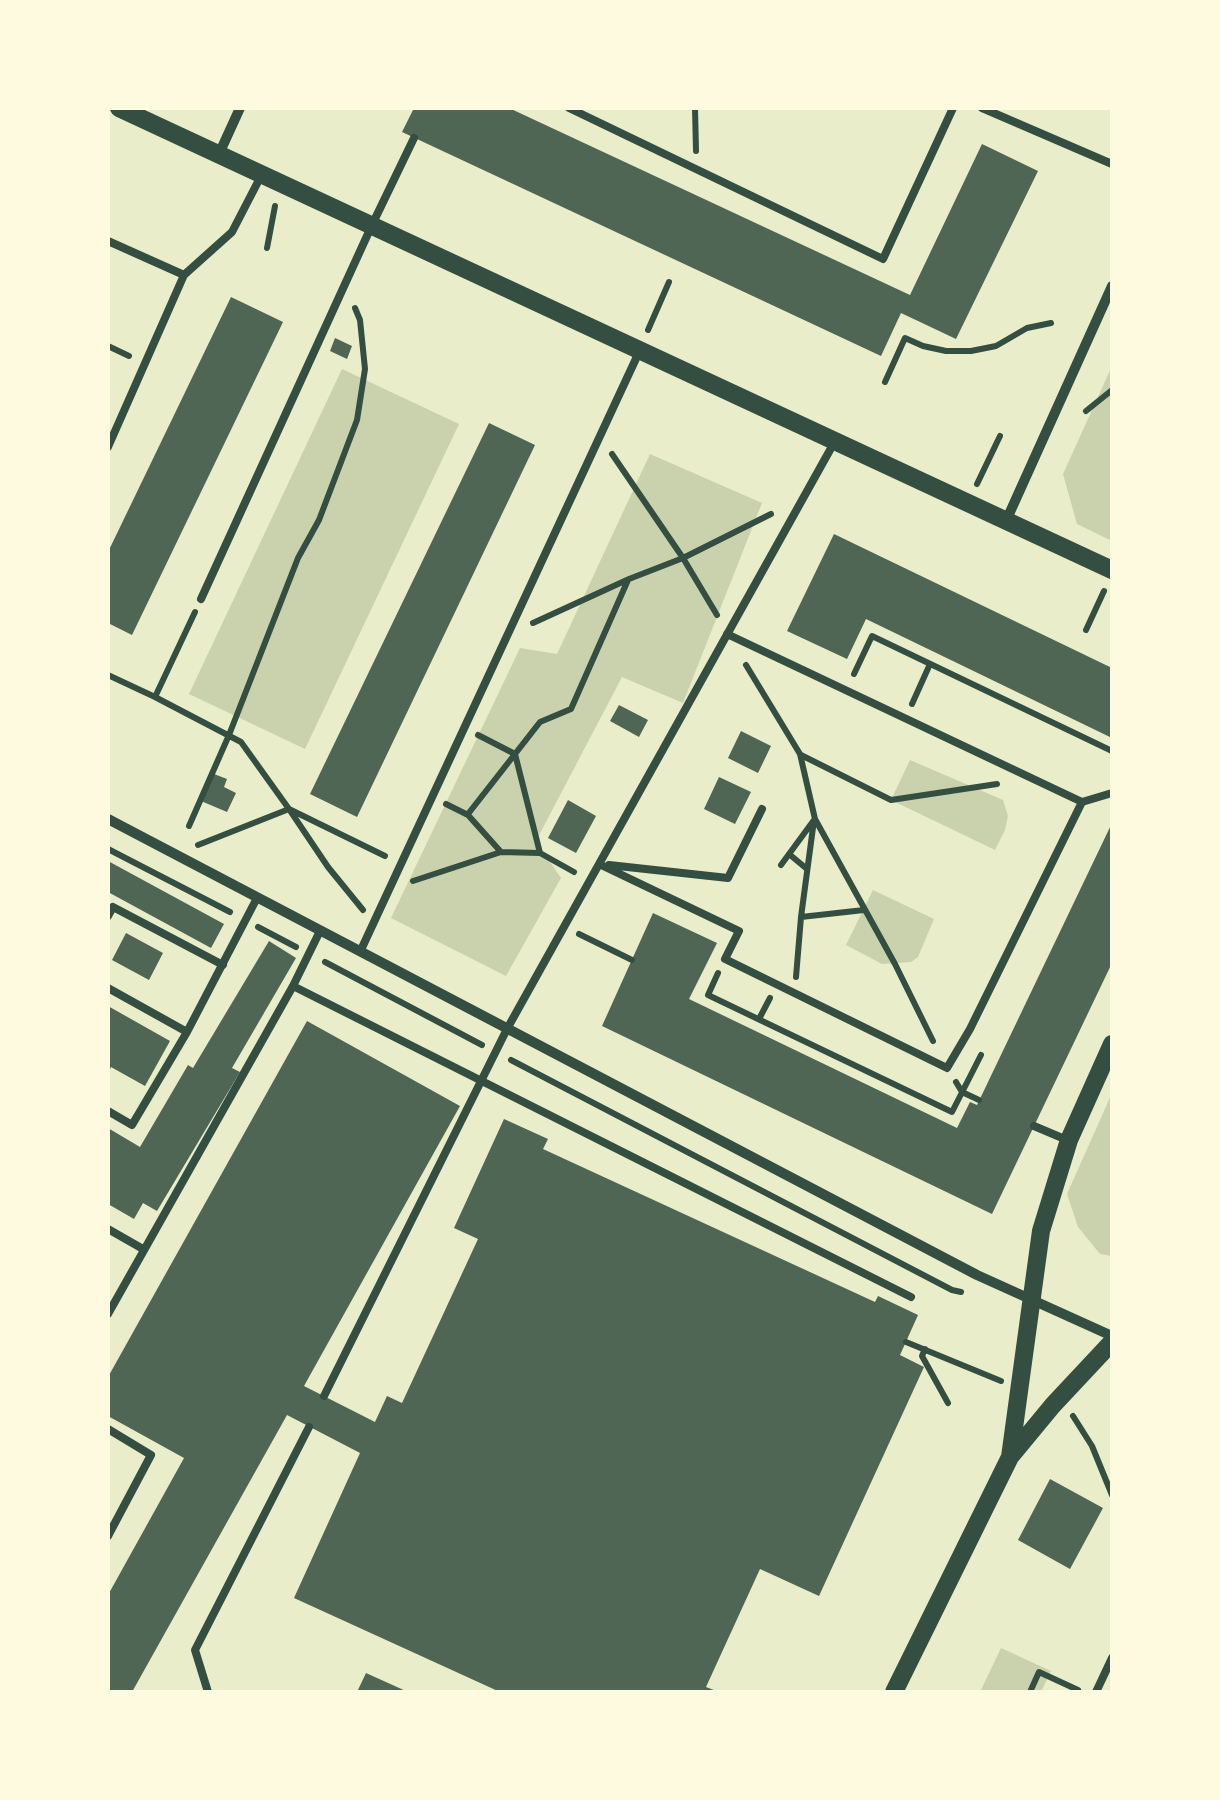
<!DOCTYPE html>
<style>
body{margin:0}
#map{position:relative;width:1220px;height:1800px;overflow:hidden;background:#e9edc9;font-family:"Alegreya Sans",sans-serif}
canvas{display:block}
.frame{position:absolute;inset:0;border:110px solid #fefae0;pointer-events:none}
</style>
<div id="map">
<canvas width="1220" height="1800"></canvas>
<div class="frame"></div>
</div>
<script>
const g = document.querySelector('canvas').getContext('2d');
g.lineJoin = 'round';
function fillPath(path, color) { g.fillStyle = color; g.fill(path, 'evenodd'); }
const poly = rows => new Path2D(rows.map(r => 'M' + r).join(''));
function stroke(path, color, width, dash) { g.strokeStyle = color; g.lineWidth = width; g.lineCap = dash ? 'butt' : 'round'; g.setLineDash(dash || []); g.stroke(path); }
const green = poly([
 [1112,366,1112,541,1077,524,1063,474],
 [342,369,459,424,305,749,189,694],
 [650,454,762,503,683,703,622,677,536,841,561,878,506,976,391,918,520,648,557,654],
 [910,760,1003,800,1008,816,1005,830,995,850,891,800],
 [873,890,934,919,918,957,911,962,882,964,846,945],
 [1112,1093,1112,1256,1100,1254,1078,1227,1067,1194],
 [1001,1648,1051,1671,1041,1692,980,1692]
]);
const building = poly([
 [414,108,509,108,910,295,982,144,1038,171,956,339,901,313,881,356,402,132],
 [231,297,283,322,132,635,108,623,108,552],
 [335,338,352,346,347,359,330,351],
 [489,423,535,445,357,817,310,794],
 [834,534,1112,668,1112,738,866,619,847,659,787,631],
 [619,705,648,720,639,737,610,721],
 [741,731,771,746,758,773,728,758],
 [214,774,227,779,224,787,236,793,227,812,201,801],
 [719,777,751,792,735,824,704,809],
 [568,800,596,816,576,853,548,838],
 [1112,823,1112,963,992,1214,602,1026,653,913,717,943,689,999,957,1128,970,1102,977,1105],
 [108,861,224,924,211,948,108,892],
 [126,933,163,953,149,980,112,960],
 [269,941,296,958,232,1068,240,1072,157,1211,143,1203,134,1219,108,1204,108,1128,140,1147,188,1065,193,1068],
 [108,1006,170,1041,145,1086,111,1067,108,1074],
 [307,1021,460,1106,304,1386,375,1422,387,1396,402,1403,478,1239,454,1228,504,1119,548,1139,543,1149,875,1302,878,1296,918,1315,900,1355,924,1367,819,1596,760,1569,706,1687,719,1692,500,1692,294,1598,360,1453,287,1415,132,1692,108,1692,108,1595,184,1458,108,1416,108,1377],
 [1050,1479,1103,1508,1070,1569,1018,1540],
 [366,1673,408,1692,357,1692]
]);
const path = poly([
 [695,108,696,151],
 [267,248,275,206],
 [648,330,669,282],
 [108,346,129,356],
 [885,382,905,338,923,346,946,351,971,351,996,346,1027,328,1051,323],
 [1086,411,1112,390],
 [612,454,683,558,717,615],
 [977,484,1000,436],
 [533,623,629,579,683,558,771,514],
 [1086,630,1104,591],
 [746,665,800,754,815,819,895,964,933,1041],
 [854,674,872,636,1112,751],
 [108,675,155,697,241,742,289,809,385,856],
 [155,697,195,612],
 [912,704,930,664],
 [801,755,891,800,997,784],
 [446,804,468,815,501,852,540,853,574,872],
 [468,814,515,754,478,735],
 [189,826,229,735,298,558,319,520,357,420,365,369,360,320,355,308],
 [198,845,289,809,328,867,363,910],
 [108,849,230,912],
 [540,853,515,754,540,722,571,709,628,580],
 [789,854,807,869],
 [781,865,814,820],
 [413,881,501,852],
 [801,917,864,910],
 [258,927,296,947],
 [579,934,632,960],
 [325,962,482,1045],
 [718,973,708,995,952,1112,981,1055],
 [796,977,801,917,814,820],
 [759,1019,770,998],
 [511,1060,952,1290,961,1292],
 [956,1082,962,1092,979,1100],
 [906,1342,1001,1381],
 [925,1349,922,1356,948,1403],
 [1073,1416,1092,1446,1112,1495],
 [1030,1692,1039,1672,1078,1690]
]);
const service = poly([
 [569,108,883,259,953,108],
 [982,108,1112,164],
 [108,241,184,275],
 [108,447,184,275,232,232,262,174],
 [201,599,372,225,414,138],
 [1082,802,1112,793],
 [599,864,739,931,725,959,947,1068,970,1029,1082,802,727,634],
 [609,865,728,878,762,809],
 [108,916,113,907,223,965],
 [360,952,640,350],
 [293,986,911,1297],
 [108,988,187,1032,257,898],
 [108,1111,132,1125,187,1032],
 [1034,1126,1067,1140],
 [108,1229,143,1249],
 [108,1314,293,986,320,931],
 [324,1396,507,1029,835,441],
 [108,1429,151,1455,108,1536],
 [208,1692,195,1650,309,1427],
 [1096,1692,1112,1658]
]);
const minor = poly([
 [219,154,240,108],
 [1006,521,1112,286],
 [108,819,977,1275,1112,1336]
]);
const tertiary = poly([
 [119,108,1112,570],
 [1010,1457,1041,1231,1069,1140,1112,1044],
 [894,1692,1010,1457,1053,1405,1112,1342]
]);
fillPath(green, '#cad2ad');
fillPath(building, '#4f6655');
stroke(path, '#344e41', 6);
stroke(service, '#344e41', 8);
stroke(minor, '#344e41', 10);
stroke(tertiary, '#344e41', 18);
</script>
